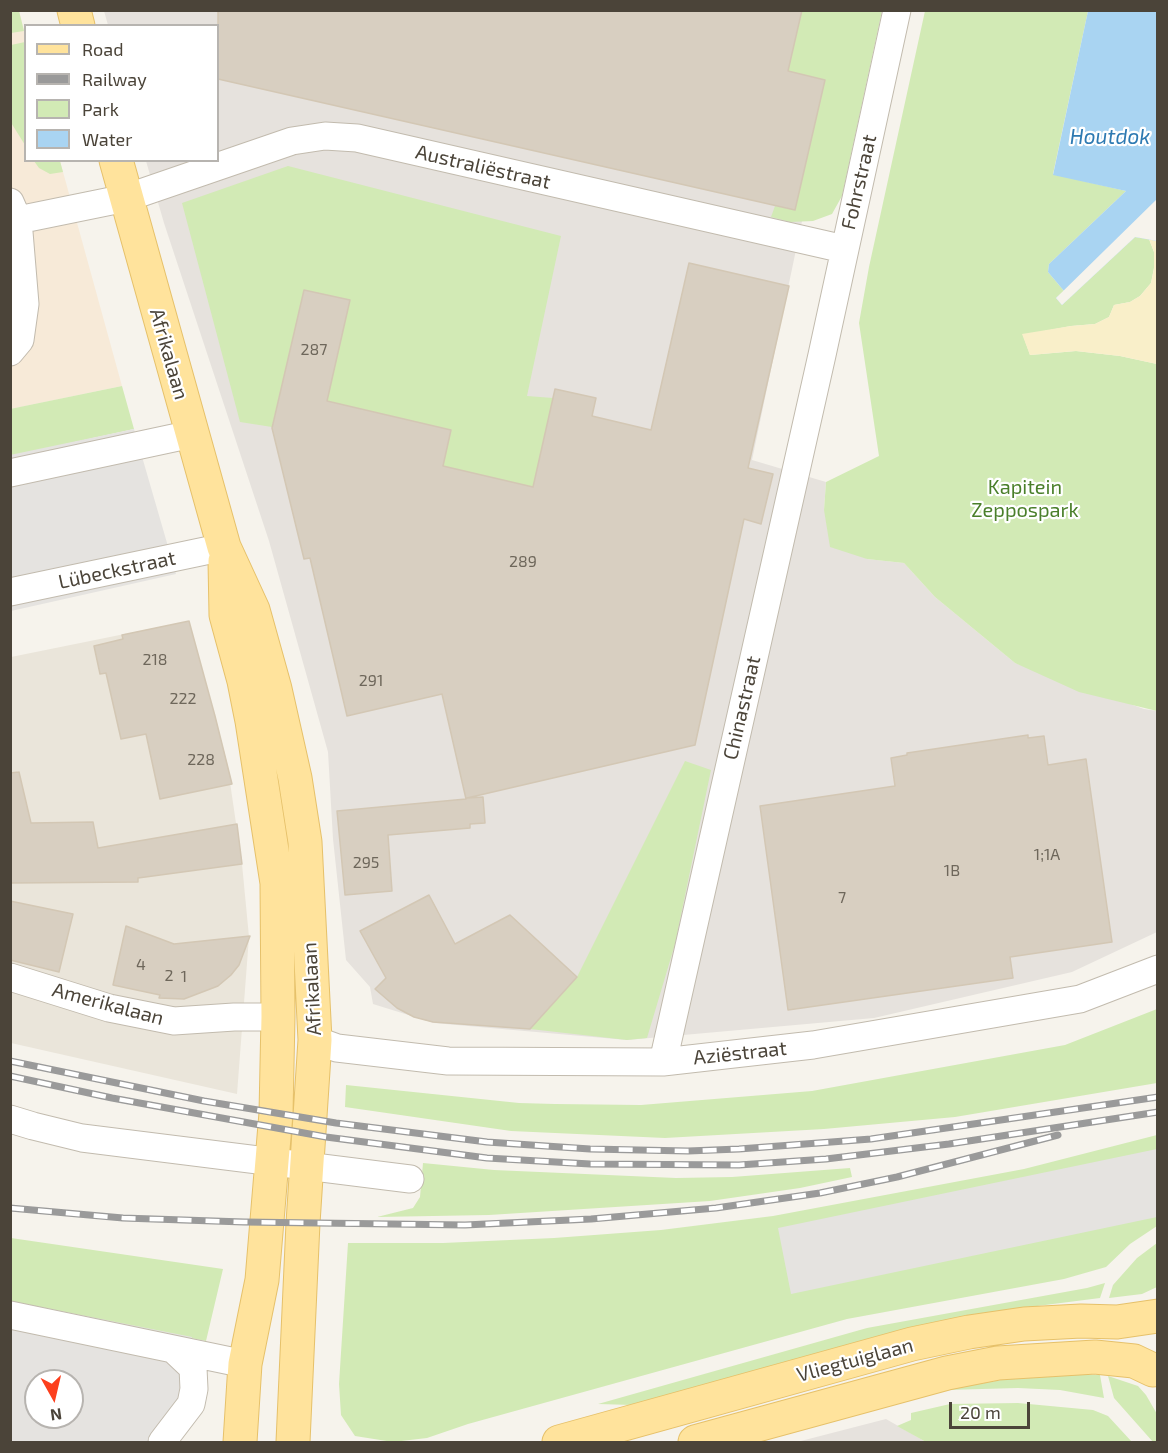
<!DOCTYPE html>
<meta charset="utf-8">
<style>
body{margin:0}
#map{position:relative;width:1168px;height:1453px;overflow:hidden;background:#f6f3ec;font-family:"Exo 2",sans-serif}
canvas{display:block}
.frame{position:absolute;inset:0;border:12px solid #4b4439;pointer-events:none}
.legend{position:absolute;left:24px;top:24px;width:195px;height:138px;box-sizing:border-box;background:#fff;border:2px solid #b7b4b0;margin:0;padding:8px 10px;list-style:none;font-size:18px;color:#4b4439}
.legend li{display:flex;align-items:center;gap:12px;height:30px}
.legend b{width:30px;border:2px solid #b7b4b0}
.north{position:absolute;left:24px;top:1369px;width:60px;height:60px;box-sizing:border-box;background:#fff;border:2px solid #b7b4b0;border-radius:50%;rotate:172deg;font-size:16px;font-weight:700;line-height:24px;text-align:center;color:#4b4439}
.north::after{content:'';display:block;margin:auto;width:21px;height:27px;background:#fc3f1d;clip-path:polygon(50% 0,100% 100%,50% 72%,0 100%)}
.scale{position:absolute;left:949px;top:1402px;width:81px;height:27px;box-sizing:border-box;border:3px solid #4b4439;border-top:0;padding-left:8px;font-size:18px;line-height:21px;white-space:nowrap;color:#4b4439;-webkit-text-stroke:4px #fff;paint-order:stroke}
</style>
<div id="map">
<canvas width="1168" height="1453"></canvas>
<div class="frame"></div>
<ul class="legend">
<li><b style="height:8px;background:#ffe39c"></b>Road</li>
<li><b style="height:8px;background:#9a9a9a"></b>Railway</li>
<li><b style="height:16px;background:#d2eab5"></b>Park</li>
<li><b style="height:16px;background:#a9d4f2"></b>Water</li>
</ul>
<div class="north">N</div>
<div class="scale">20 m</div>
</div>
<script>
const g = document.querySelector('canvas').getContext('2d');
g.lineJoin = 'round';
function fillPath(path, color) { g.fillStyle = color; g.fill(path, 'evenodd'); }
const poly = rows => new Path2D(rows.map(r => 'M' + r).join(''));
function stroke(path, color, width, dash) { g.strokeStyle = color; g.lineWidth = width; g.lineCap = dash ? 'butt' : 'round'; g.setLineDash(dash || []); g.stroke(path); }
function write(font, color, halo, rows, align = 'center') {
  g.font = font + ' "Exo 2",sans-serif'; g.lineWidth = 4.5; g.setLineDash([]); g.textBaseline = 'middle'; g.strokeStyle = halo; g.fillStyle = color; for (const [text, x, y, turn = 0] of rows) {
    g.save(); g.translate(x, y); g.rotate((+turn || 0) * Math.PI / 180); g.textAlign = isNaN(turn) ? turn : align; if (halo) g.strokeText(text, 0, 0); g.fillText(text, 0, 0); g.restore();
  }
}
const residential = poly([
 [189,621,227,762,242,864,249,937,237,1094,11,1043,11,657]
]);
const commercial = poly([
 [19,10,25,35,26,160,60,161,122,386,11,409,10,11]
]);
const industrial = poly([
 [104,11,846,11,752,460,826,482,824,510,867,559,904,563,935,597,1015,663,1144,709,1157,711,1157,932,1072,972,874,1018,627,1040,434,1023,373,1004,370,987,346,960,333,839,328,752,269,541,164,223,146,161,218,160,218,26,108,25],
 [886,1419,926,1442,797,1442]
]);
const green = poly([
 [10,11,19,11,24,31,11,33],
 [802,11,882,11,842,196,832,214,813,221,790,222,771,217,775,206,795,210,825,80,788,71],
 [925,11,1088,11,1053,174,1126,191,1049,264,1048,272,1064,291,1056,298,1062,305,1135,237,1149,239,1154,252,1154,268,1151,283,1140,296,1130,302,1114,305,1109,317,1095,324,1071,326,1023,335,1030,355,1076,351,1120,356,1157,364,1157,711,1079,692,1015,663,935,597,904,563,867,559,830,547,824,510,826,482,879,456,859,323,869,267],
 [25,42,26,42,25,145,10,121,11,45],
 [34,161,60,161,63,172,50,174,39,168],
 [288,166,561,236,527,396,553,398,533,487,443,466,451,430,327,401,350,300,304,290,272,427,240,422,182,203],
 [122,386,134,429,11,456,10,409],
 [685,761,711,770,675,944,647,1038,627,1040,530,1029,577,977],
 [1157,1009,1157,1083,955,1117,824,1129,665,1138,511,1131,345,1107,346,1085,519,1103,555,1104,641,1105,812,1091,1065,1045],
 [1157,1135,1157,1226,1130,1244,1106,1267,1064,1279,847,1319,468,1424,427,1438,393,1442,355,1436,341,1415,339,1384,348,1243,443,1243,554,1238,661,1230,773,1216,1024,1169],
 [423,1163,494,1170,676,1178,732,1177,850,1168,852,1177,800,1188,710,1201,489,1215,377,1217,413,1208,420,1197],
 [11,1238,223,1269,206,1341,11,1301],
 [1157,1243,1157,1287,1142,1294,1109,1298,1113,1285,1137,1258],
 [1105,1283,1100,1298,1006,1310,632,1405,598,1404,867,1328,1087,1288],
 [1078,1374,1100,1375,1104,1398,1060,1390,1018,1388,946,1390,1017,1377],
 [1108,1376,1138,1386,1146,1395,1157,1414,1157,1442,1153,1442,1114,1398],
 [1018,1403,1093,1410,1108,1416,1132,1442,926,1442,897,1426,911,1420,911,1413,950,1404]
]);
const sand = poly([
 [1149,239,1157,241,1157,364,1120,356,1076,351,1030,355,1022,334,1071,326,1095,324,1109,317,1114,305,1130,302,1140,296,1151,283,1154,268,1154,252]
]);
const parking = poly([
 [134,429,176,574,11,611,10,455],
 [1157,1149,1157,1217,791,1294,778,1228],
 [10,1301,192,1337,185,1386,160,1428,148,1442,11,1442],
 [36,1381,72,1381,72,1417,36,1417]
]);
const water = poly([
 [1088,11,1157,11,1157,241,1135,237,1062,305,1056,298,1064,291,1048,272,1049,264,1126,191,1053,175]
]);
const pier = poly([
 [1157,199,1157,241,1135,237,1062,305,1056,298]
]);
const building = poly([
 [218,10,802,10,788,71,825,80,795,210,218,79,218,10],
 [689,263,789,286,748,468,773,474,761,524,744,519,695,745,467,798,483,797,485,823,470,824,470,828,388,835,392,891,345,895,337,811,466,799,442,694,347,716,310,558,304,559,272,428,304,290,350,300,327,401,451,430,443,466,533,487,555,389,596,398,592,416,651,430,689,263],
 [189,621,215,716,232,784,160,799,146,734,121,739,106,673,100,674,94,646,123,639,122,635,189,621],
 [1028,735,1028,738,1044,736,1048,765,1086,759,1112,942,1010,957,1013,978,788,1010,760,806,895,786,891,758,907,755,907,753,1028,735],
 [19,772,31,823,93,822,98,848,237,824,242,864,138,878,138,882,10,883,10,773,19,772],
 [429,895,455,944,510,915,577,977,530,1029,433,1022,414,1017,397,1008,375,989,386,978,360,931,429,895],
 [10,901,73,914,59,972,10,960,10,901],
 [126,926,174,944,250,936,239,965,231,975,218,986,184,999,159,998,160,995,113,985,126,926]
]);
const minor = poly([
 [10,202,18,220,25,304,20,340,10,352],
 [18,220,126,198,292,141,325,136,357,138,844,249],
 [10,473,192,434],
 [10,592,224,547],
 [10,977,109,1008,174,1021,234,1017,278,1017],
 [315,1040,337,1048,448,1061,663,1062,813,1045,1080,999,1158,969],
 [663,1062,822,355,897,10],
 [10,1119,33,1126,82,1138,410,1179],
 [10,1315,245,1364],
 [162,1442,191,1404,194,1389,193,1368,173,1349]
]);
const major = poly([
 [74,10,78,26],
 [116,160,224,547,253,610,275,689,295,778,305,842,315,1040,303,1223,293,1442],
 [225,561,226,615,244,681,252,721,277,883,278,1017,276,1113,262,1280,245,1364,240,1442],
 [559,1442,912,1344,969,1332,1024,1324,1081,1321,1117,1322,1158,1316],
 [695,1442,947,1373,998,1363,1095,1357,1134,1361,1153,1370]
]);
const rail = poly([
 [10,1061,204,1101,336,1123,487,1142,590,1149,688,1151,739,1149,871,1139,1158,1097],
 [10,1076,112,1098,326,1137,487,1158,590,1164,739,1165,826,1159,949,1144,1158,1112],
 [10,1208,123,1218,244,1222,465,1225,591,1219,716,1208,820,1193,897,1177,1058,1135]
]);
const numberNames = [
 ["287",314,350],
 ["289",523,562],
 ["218",155,660],
 ["291",371,681],
 ["222",183,699],
 ["228",201,760],
 ["1;1A",1047,855],
 ["295",366,863],
 ["1B",952,871],
 ["7",842,898],
 ["4",141,965],
 ["2",169,976],
 ["1",184,977]
];
const streetNames = [
 ["Australiëstraat",483,167,13],
 ["Fohrstraat",859,182,-77],
 ["Afrikalaan",169,354,74],
 ["Lübeckstraat",117,570,-12],
 ["Chinastraat",742,708,-77],
 ["Afrikalaan",312,989,-93],
 ["Amerikalaan",108,1004,15],
 ["Aziëstraat",740,1053,-6],
 ["Vliegtuiglaan",855,1360,-15]
];
const parkNames = [
 ["Kapitein",1025,487],
 ["Zeppospark",1025,510]
];
const waterNames = [
 ["Houtdok",1110,137]
];
fillPath(residential, '#eae5da');
fillPath(commercial, '#f7ead8');
fillPath(industrial, '#e6e2dd');
fillPath(green, '#d2eab5');
fillPath(sand, '#f9efc9');
fillPath(parking, '#e5e3e0');
fillPath(water, '#a9d4f2');
fillPath(pier, '#f6f3ec');
fillPath(building, '#d8cfc1');
stroke(building, '#d3c7b4', 1.5);
stroke(minor, '#c2bbae', 29);
stroke(major, '#e6c16a', 35);
stroke(minor, '#fff', 27);
stroke(major, '#ffe39c', 33);
stroke(rail, '#9a9a9a', 7);
stroke(rail, '#fff', 4.5, [14]);
write('16px', '#6e675b', null, numberNames);
write('20px', '#4b4439', '#fff', streetNames);
write('20px', '#4a7f2a', '#fff', parkNames);
write('italic 21px', '#2e7ab2', '#fff', waterNames);
</script>
